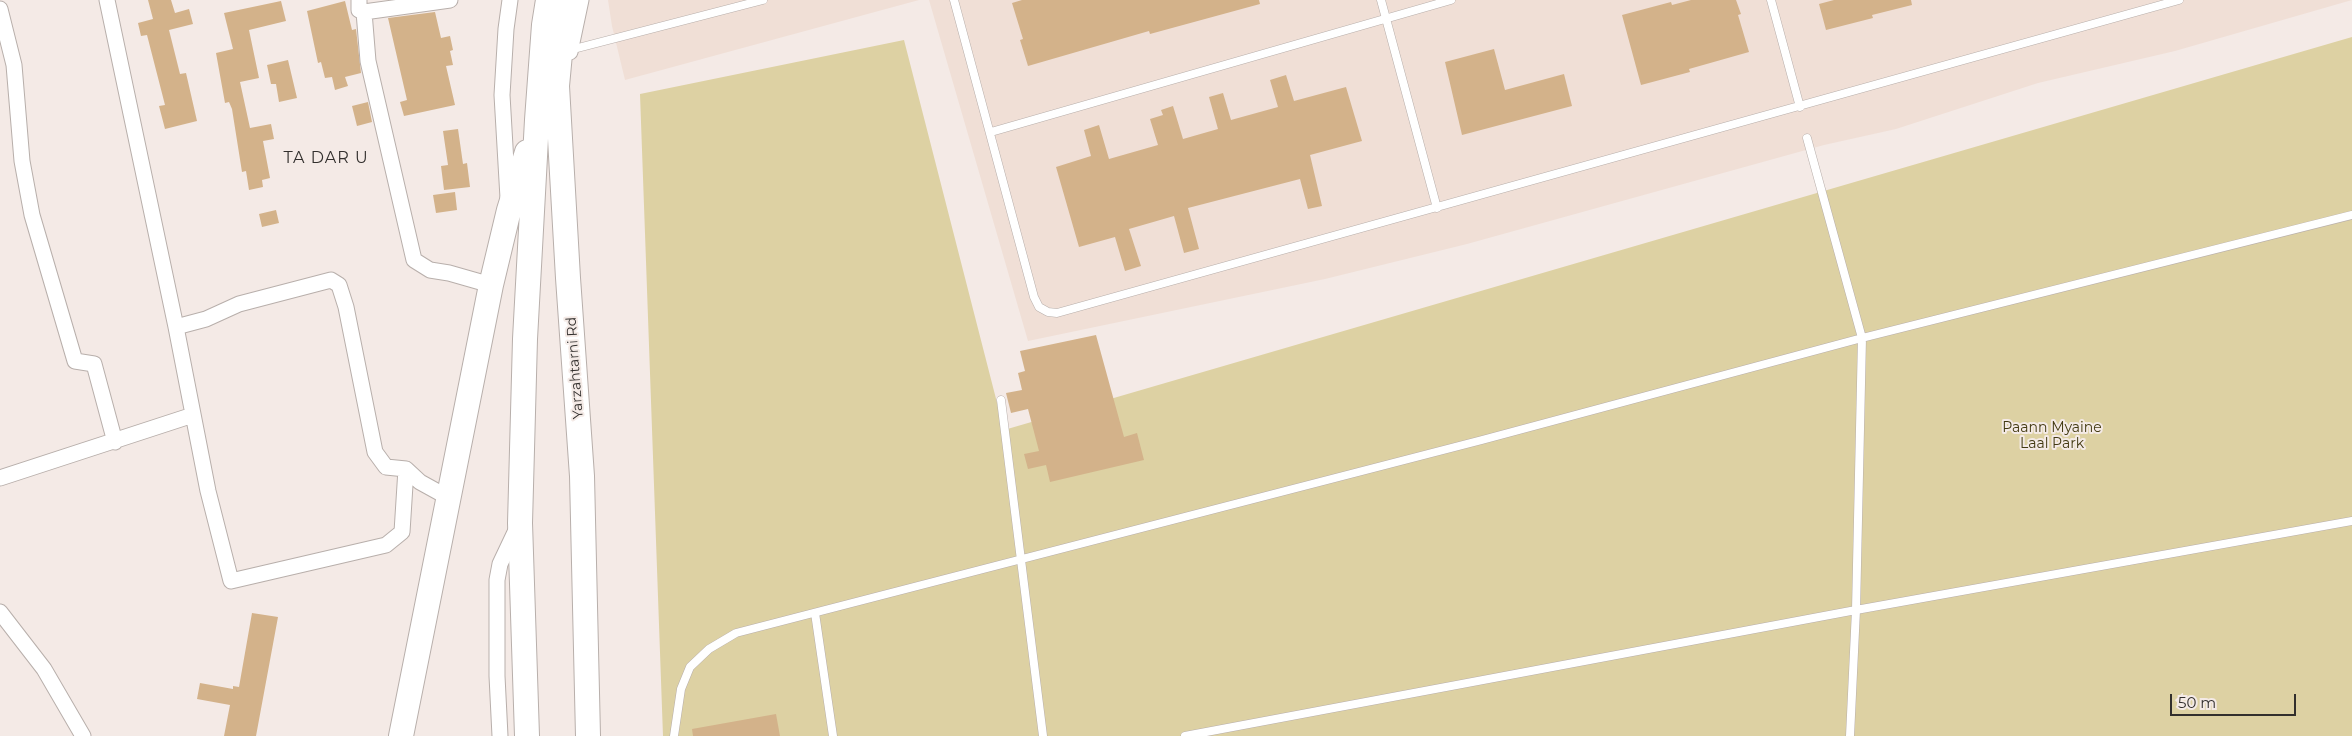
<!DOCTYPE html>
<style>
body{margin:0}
#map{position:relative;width:2352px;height:736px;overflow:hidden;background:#f4eae6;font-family:Montserrat,sans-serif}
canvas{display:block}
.scale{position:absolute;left:2170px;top:694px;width:126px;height:22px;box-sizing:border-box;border:2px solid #322f2d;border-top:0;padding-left:6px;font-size:15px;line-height:18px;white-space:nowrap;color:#322f2d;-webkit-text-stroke:4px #f4eae6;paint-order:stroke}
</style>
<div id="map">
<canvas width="2352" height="736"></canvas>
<div class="scale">50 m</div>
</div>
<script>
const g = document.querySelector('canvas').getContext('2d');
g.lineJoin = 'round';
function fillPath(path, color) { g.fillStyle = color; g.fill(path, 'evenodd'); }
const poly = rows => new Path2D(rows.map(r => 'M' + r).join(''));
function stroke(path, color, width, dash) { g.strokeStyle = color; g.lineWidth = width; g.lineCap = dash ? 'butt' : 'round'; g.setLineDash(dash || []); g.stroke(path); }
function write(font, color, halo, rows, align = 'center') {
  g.font = font + ' Montserrat,sans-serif'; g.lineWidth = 4; g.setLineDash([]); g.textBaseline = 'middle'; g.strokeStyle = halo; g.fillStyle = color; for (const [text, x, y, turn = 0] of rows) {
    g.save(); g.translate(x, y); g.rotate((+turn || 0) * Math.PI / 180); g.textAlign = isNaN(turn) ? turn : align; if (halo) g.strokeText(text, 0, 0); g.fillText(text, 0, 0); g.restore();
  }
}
const built = poly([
 [608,0,919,0,625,80,612,26],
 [929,0,2352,0,2175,51,2038,83,1896,129,1824,145,1467,244,1325,279,1028,341]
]);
const green = poly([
 [2352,37,2352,736,663,736,640,94,904,40,1004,430]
]);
const building = poly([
 [148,0,171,0,175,13,189,9,193,24,169,30,180,74,186,73,197,121,165,129,159,106,165,105,147,35,141,36,138,23,153,19],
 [1022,0,1259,0,1260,4,1150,34,1149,31,1028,66,1020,40,1023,39,1012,3],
 [1691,0,1736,0,1741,14,1738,15,1749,52,1689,69,1690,72,1641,85,1622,15,1671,2,1672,5],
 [1834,0,1911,0,1912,5,1872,15,1873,18,1826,30,1819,4],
 [281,1,286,21,249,30,259,78,240,82,250,128,271,124,274,139,263,141,270,178,262,180,263,187,249,190,246,171,242,172,232,109,229,102,225,103,216,53,233,49,224,13],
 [345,1,352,30,356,29,361,73,345,77,348,86,335,90,332,77,325,78,321,62,318,63,307,11],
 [435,12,441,38,450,36,453,50,450,51,453,65,446,66,455,105,404,116,400,102,407,100,388,18],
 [1494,49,1505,90,1564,74,1572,106,1462,135,1445,62],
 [288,60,297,98,279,102,276,84,271,84,267,65],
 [1286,75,1294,101,1346,87,1362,141,1310,155,1322,206,1308,209,1300,179,1188,208,1199,249,1184,253,1174,216,1129,229,1141,266,1125,271,1115,237,1079,247,1056,167,1091,156,1084,130,1099,125,1109,159,1158,145,1150,119,1163,115,1161,110,1173,106,1183,139,1218,129,1209,97,1223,93,1231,120,1278,107,1270,80],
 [368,102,372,122,357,126,352,106],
 [458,129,463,164,467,163,470,187,444,190,441,166,448,165,443,131],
 [455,192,457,210,436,213,433,195],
 [276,210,279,223,262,227,259,214],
 [1096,335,1124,437,1137,433,1144,460,1050,482,1046,465,1028,469,1024,454,1039,451,1028,409,1011,413,1006,393,1022,390,1018,373,1025,371,1020,351],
 [252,613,278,617,256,736,224,736,230,705,197,699,200,683,233,689,233,686,239,687],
 [776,714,780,736,693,736,692,729]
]);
const service = poly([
 [954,0,1034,297,1039,307,1048,312,1057,313,2179,0],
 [1381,0,1437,208],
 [1771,0,1800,107],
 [570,50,763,0],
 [991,132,1451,0],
 [1807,138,1862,338,1856,610,1850,736],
 [1001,400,1043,736],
 [815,613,833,736],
 [674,736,681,689,690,667,709,649,736,633,1482,440,1862,338,2352,215],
 [1185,736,1856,610,2352,521]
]);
const minor = poly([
 [107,0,176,327,208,491,231,581,386,545,402,532,406,469],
 [359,0,359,10,364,12,368,61,414,260,430,270,449,273,491,285],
 [0,9,14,65,22,161,32,215,75,361,94,364,115,442],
 [364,12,450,0],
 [570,52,581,0],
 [508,198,502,95,506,29,510,0],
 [176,327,206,319,239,304,331,280,339,285,346,307,375,452,386,467,406,469,420,482,449,498],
 [0,478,193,415],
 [0,612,44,669,83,736],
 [500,736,497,676,497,580,500,564,518,526]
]);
const primary = poly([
 [565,0,557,86,568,278,582,476,588,736],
 [401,736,491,285,509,210,527,152],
 [527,736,520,523,525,339,537,120,544,25,548,0]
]);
const streetNames = [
 ["Yarzahtarni Rd",575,368,-94]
];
const parkNames = [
 ["Paann Myaine",2052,428],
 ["Laal Park",2052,444]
];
const quarterNames = [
 ["TA DAR U",326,158]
];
fillPath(built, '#f0dfd6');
fillPath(green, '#ddd1a3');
fillPath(building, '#d3b28a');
stroke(service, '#b8afab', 9);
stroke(minor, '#b8afab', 17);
stroke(primary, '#b8afab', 26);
stroke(service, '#fff', 8);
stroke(minor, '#fff', 15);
stroke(primary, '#fff', 24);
write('14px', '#322f2d', '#f4eae6', streetNames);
write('14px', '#423911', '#f4eae6', parkNames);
g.letterSpacing = '1px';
write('16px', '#322f2d', '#f4eae6', quarterNames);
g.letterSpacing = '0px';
</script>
